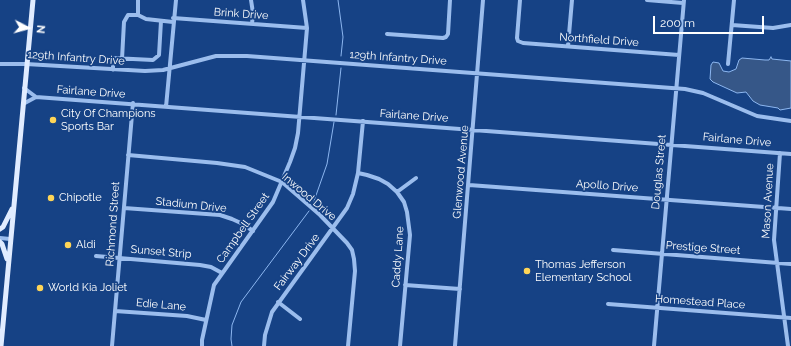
<!DOCTYPE html>
<style>
body{margin:0}
#map{position:relative;width:791px;height:346px;overflow:hidden;background:#164285;font-family:Raleway,sans-serif}
canvas{display:block}
.north{position:absolute;left:8px;top:8px;width:40px;height:40px;-webkit-text-stroke:3px #164285;paint-order:stroke;rotate:96deg;font-size:11px;font-weight:700;line-height:16px;text-align:center;color:#fff}
.north::after{content:'';display:block;margin:auto;width:14px;height:18px;background:#fff;clip-path:polygon(50% 0,100% 100%,50% 72%,0 100%)}
.scale{position:absolute;left:653px;top:16px;width:111px;height:18px;box-sizing:border-box;border:2px solid #fff;border-top:0;padding-left:5px;font-size:12px;line-height:14px;white-space:nowrap;color:#fff;-webkit-text-stroke:3px #164285;paint-order:stroke}
</style>
<div id="map">
<canvas width="791" height="346"></canvas>
<div class="north">N</div>
<div class="scale">200 m</div>
</div>
<script>
const g = document.querySelector('canvas').getContext('2d');
g.lineJoin = 'round';
function fillPath(path, color) { g.fillStyle = color; g.fill(path, 'evenodd'); }
const poly = rows => new Path2D(rows.map(r => 'M' + r).join(''));
function stroke(path, color, width, dash) { g.strokeStyle = color; g.lineWidth = width; g.lineCap = dash ? 'butt' : 'round'; g.setLineDash(dash || []); g.stroke(path); }
function write(font, color, halo, rows, align = 'center') {
  g.font = font + ' Raleway,sans-serif'; g.lineWidth = 3.5; g.setLineDash([]); g.textBaseline = 'middle'; g.strokeStyle = halo; g.fillStyle = color; for (const [text, x, y, turn = 0] of rows) {
    g.save(); g.translate(x, y); g.rotate((+turn || 0) * Math.PI / 180); g.textAlign = isNaN(turn) ? turn : align; if (halo) g.strokeText(text, 0, 0); g.fillText(text, 0, 0); g.restore();
  }
}
const water = poly([
 [771,57,772,59,791,61,791,108,780,110,778,108,760,105,753,101,746,92,737,93,713,82,710,79,711,65,713,62,719,63,723,71,729,72,736,69,739,60,742,58,765,60,769,60,771,57]
]);
const stream = poly([
 [338,0,343,37,341,56],
 [336,115,341,68],
 [313,204,327,164,334,122],
 [232,346,231,339,232,325,241,302,309,211]
]);
const minor = poly([
 [138,0,138,15,146,19,173,22],
 [251,0,253,13,252,24],
 [520,0,517,38,518,41,523,43,679,55],
 [647,0,683,3],
 [173,18,307,28],
 [732,25,773,28,791,25],
 [387,34,443,38,446,37,448,34,450,0],
 [568,46,572,0],
 [122,59,124,22,128,15,138,15],
 [0,64,26,64,145,71,163,70,216,56,247,56,685,89,703,93,757,116,791,121],
 [728,64,734,0],
 [113,70,113,58,153,60,159,55,161,21],
 [24,88,36,97],
 [23,104,36,97,791,154],
 [166,107,176,0],
 [780,153,774,240,788,346],
 [128,155,217,163,245,167,282,182,320,215,347,243,352,250,354,259,355,271,348,346],
 [358,173,367,175,379,179,388,184,397,192,404,202,407,212,410,235,400,346],
 [469,185,791,209],
 [397,192,416,178],
 [124,208,220,215,232,219,243,224,253,231],
 [0,238,10,239],
 [613,250,791,264],
 [96,256,200,265,211,267,222,273],
 [405,285,460,289],
 [278,302,300,319],
 [608,304,791,318],
 [115,311,187,316,206,320],
 [112,346,133,103],
 [202,346,202,340,214,285,273,202,290,162,295,148,298,133,307,28,303,0],
 [264,346,265,335,272,312,347,208,353,194,358,173,363,121],
 [455,346,483,0],
 [654,346,684,0]
]);
const major = poly([
 [0,229,3,227,12,209],
 [0,242,2,244,7,259],
 [1,346,33,0]
]);
const markers = [
 [53,120,4,"#ffd557"],
 [51,198,4,"#ffd557"],
 [68,245,4,"#ffd557"],
 [527,271,4,"#ffd557"],
 [40,288,4,"#ffd557"]
];
const streetNames = [
 ["Brink Drive",241,14,4],
 ["Northfield Drive",599,40,4],
 ["129th Infantry Drive",76,58,4],
 ["129th Infantry Drive",398,58,4],
 ["Fairlane Drive",91,92,4],
 ["Fairlane Drive",414,116,4],
 ["Fairlane Drive",737,140,5],
 ["Glenwood Avenue",461,172,-85],
 ["Douglas Street",659,172,-85],
 ["Apollo Drive",607,186,4],
 ["Inwood Drive",309,197,40],
 ["Mason Avenue",768,201,-87],
 ["Stadium Drive",191,205,6],
 ["Richmond Street",113,224,-86],
 ["Campbell Street",243,228,-55],
 ["Prestige Street",703,248,4],
 ["Sunset Strip",161,252,5],
 ["Caddy Lane",398,257,-86],
 ["Fairway Drive",297,262,-53],
 ["Homestead Place",700,302,4],
 ["Edie Lane",161,305,5]
];
const poiNames = [
 ["City Of Champions",61,114],
 ["Sports Bar",61,127],
 ["Chipotle",59,198],
 ["Aldi",76,245],
 ["Thomas Jefferson",535,265],
 ["Elementary School",535,278],
 ["World Kia Joliet",48,288]
];
fillPath(water, '#365788');
stroke(water, '#8db7f0', 1);
stroke(stream, '#8db7f0', 1);
stroke(minor, '#9bbded', 4);
stroke(major, '#e1ecff', 5);
for (const [x, y, r, color] of markers) { const dot = new Path2D(); dot.arc(x, y, r, 0, 2 * Math.PI); g.fillStyle = color; g.fill(dot); stroke(dot, '#164285', 1.5); }
write('11px', '#fff', '#164285', streetNames);
write('11px', '#fff', '#164285', poiNames, 'left');
</script>
